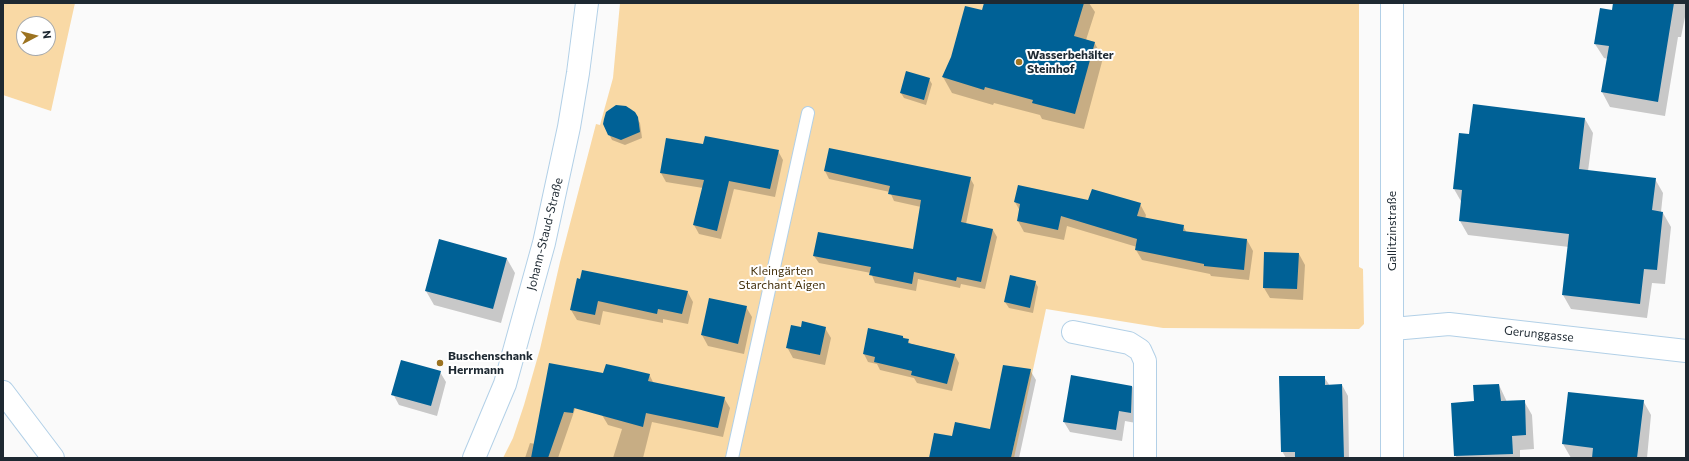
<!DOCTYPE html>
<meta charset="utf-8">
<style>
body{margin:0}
#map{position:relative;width:1689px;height:461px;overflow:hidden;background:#fafafa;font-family:Commissioner,sans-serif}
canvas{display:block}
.frame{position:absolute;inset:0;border:4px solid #1e2932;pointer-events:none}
.north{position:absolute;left:16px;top:16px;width:40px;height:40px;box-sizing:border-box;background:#fff;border:1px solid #a5a9ad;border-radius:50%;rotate:83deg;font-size:11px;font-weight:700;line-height:16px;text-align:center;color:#1e2932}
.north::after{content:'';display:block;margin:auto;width:14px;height:18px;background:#9c7321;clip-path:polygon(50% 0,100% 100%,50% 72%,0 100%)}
</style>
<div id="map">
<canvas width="1689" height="461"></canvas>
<div class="frame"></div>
<div class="north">N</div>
</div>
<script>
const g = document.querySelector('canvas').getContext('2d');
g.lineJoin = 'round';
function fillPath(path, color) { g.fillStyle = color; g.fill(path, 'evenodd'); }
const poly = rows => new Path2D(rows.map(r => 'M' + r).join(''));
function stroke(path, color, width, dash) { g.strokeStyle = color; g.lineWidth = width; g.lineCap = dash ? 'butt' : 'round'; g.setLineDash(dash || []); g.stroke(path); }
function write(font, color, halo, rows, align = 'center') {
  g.font = font + ' Commissioner,sans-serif'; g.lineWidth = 4; g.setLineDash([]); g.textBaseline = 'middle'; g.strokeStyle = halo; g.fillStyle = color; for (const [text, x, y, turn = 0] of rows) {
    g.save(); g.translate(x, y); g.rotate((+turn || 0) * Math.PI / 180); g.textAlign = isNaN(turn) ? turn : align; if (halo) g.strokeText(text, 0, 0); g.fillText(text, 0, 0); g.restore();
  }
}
const green = poly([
 [3,3,75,3,51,111,3,95],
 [24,24,48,24,48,48,24,48],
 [620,3,1359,3,1359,267,1363,269,1364,324,1359,329,1163,328,1046,309,1014,458,503,458,513,438,524,405,540,349,560,262,596,124,600,125,613,78]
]);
const shadow = poly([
 [985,3,1089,3,1095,12,1086,40,1094,42,1103,58,1084,129,1042,119,1040,115,994,103,993,105,952,93,943,77,983,11],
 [1614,3,1686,3,1686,17,1685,17,1681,37,1678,37,1665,116,1610,107,1602,92,1608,59,1604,58,1595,44,1613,11],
 [929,79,932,84,926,105,904,98,901,93],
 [620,106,631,109,640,123,642,138,625,145,612,140,609,134],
 [1585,119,1593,133,1588,171,1655,179,1663,193,1661,212,1663,213,1671,227,1665,284,1652,283,1647,318,1571,309,1563,295,1569,247,1468,235,1460,221,1462,203,1454,189,1470,136],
 [778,151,783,160,775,197,734,189,721,239,699,234,694,225,703,188,666,182,661,173],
 [825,171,970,178,974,185,966,224,993,230,997,237,985,289,961,284,960,288,918,279,916,291,875,283,871,273,819,263,814,256,914,250,921,207,894,201,890,192,829,179],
 [1089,201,1140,204,1146,215,1145,219,1183,226,1187,233,1247,240,1253,251,1249,280,1211,276,1210,274,1142,260,1136,250,1137,247,1067,226,1064,240,1024,232,1018,221,1020,211,1015,202],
 [1299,254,1305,265,1303,300,1270,298,1264,288],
 [507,259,515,273,501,323,434,305,426,291],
 [581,280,687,291,693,302,688,324,663,319,663,323,603,311,600,325,577,320,571,310],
 [1035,282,1038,287,1033,313,1009,308,1005,302],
 [746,307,752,317,744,354,708,346,702,335],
 [825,328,831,338,825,365,793,358,787,347,802,329],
 [903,337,911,344,954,354,959,363,952,391,917,383,914,378,880,370,877,364,868,362,864,354],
 [1030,370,1036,380,1019,458,1011,458],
 [440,372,446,382,437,416,399,405,393,394],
 [649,374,654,384,724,398,730,408,723,437,652,422,643,458,613,458,622,429,608,425,602,415],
 [1324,377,1330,386,1342,385,1348,396,1349,458,1286,458,1282,451],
 [585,380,558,458,525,458,530,443,535,444],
 [1499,385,1507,402,1524,401,1532,415,1534,449,1520,450,1520,458,1457,458,1455,455,1475,402],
 [1132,386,1138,397,1136,423,1125,421,1122,441,1070,432,1064,422],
 [1643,401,1651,415,1647,458,1571,458,1563,444]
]);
const building = poly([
 [984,3,1084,3,1074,36,1095,42,1075,114,1032,103,1033,100,985,87,984,90,942,77,951,57,965,6,982,10],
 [1613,3,1674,3,1658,102,1601,92,1609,46,1594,44,1600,8,1612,10],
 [906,71,930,78,924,100,900,93],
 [1473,104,1585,118,1579,169,1656,178,1652,210,1663,212,1657,270,1644,269,1640,304,1562,295,1569,234,1459,221,1462,190,1453,189,1459,133,1469,134],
 [616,105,626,106,635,112,638,117,640,132,621,140,608,135,603,124,604,119,606,112],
 [705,136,779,150,770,189,729,181,717,231,693,225,704,180,660,173,666,138,703,144],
 [829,148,971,177,961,222,993,229,981,282,957,277,956,281,914,272,912,284,869,275,871,267,813,256,818,232,913,249,921,200,888,194,890,186,824,171],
 [1018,185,1088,200,1092,189,1141,203,1137,216,1184,225,1183,231,1247,239,1244,270,1204,266,1204,264,1135,250,1137,239,1061,216,1058,230,1017,221,1020,204,1014,202],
 [439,239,507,258,493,309,425,291],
 [1264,252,1299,253,1297,289,1263,288],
 [582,270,688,291,682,314,658,309,657,314,598,301,595,315,570,310,577,278,580,279],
 [1010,275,1036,281,1030,308,1004,302],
 [709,298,747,306,738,344,701,335],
 [802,321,826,327,820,355,786,348,791,325,801,327],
 [868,328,903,336,903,338,909,339,908,343,955,354,947,384,911,375,912,371,874,362,875,357,863,354],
 [401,360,441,371,431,406,391,395],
 [549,363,603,373,606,364,620,367,650,374,648,381,725,397,718,428,646,413,643,427,574,408,573,413,564,412,548,458,531,458],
 [1003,365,1031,369,1011,458,929,458,934,433,952,436,955,422,990,429],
 [1071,375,1132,386,1131,413,1119,411,1116,430,1063,422],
 [1279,376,1325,376,1325,385,1342,384,1344,458,1295,458,1295,452,1281,452],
 [1499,384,1501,401,1525,400,1526,435,1512,436,1513,454,1454,456,1451,403,1474,401,1473,385],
 [1568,392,1644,400,1637,458,1592,458,1593,448,1562,444]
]);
const lane = poly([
 [732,458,808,113]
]);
const street = poly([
 [1393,329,1449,324,1686,351],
 [1073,332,1129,343,1140,350,1145,361,1145,458],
 [3,392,53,458],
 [1392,458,1392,3]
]);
const secondary = poly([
 [474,458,505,384,544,243,569,127,578,73,587,3]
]);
const markers = [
 [1019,62,4,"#9c7321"],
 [440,363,4,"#9c7321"]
];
const poiNames = [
 ["Wasserbehälter",1027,55],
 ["Steinhof",1027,69],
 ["Buschenschank",448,356],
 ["Herrmann",448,370]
];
const streetNames = [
 ["Gallitzinstraße",1392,231,-90],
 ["Johann-Staud-Straße",545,234,-76],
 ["Gerunggasse",1539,334,6]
];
const parkNames = [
 ["Kleingärten",782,271],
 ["Starchant Aigen",782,285]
];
fillPath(green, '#f9d9a5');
fillPath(shadow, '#0003');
fillPath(building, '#006196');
stroke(lane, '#b2d0e7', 14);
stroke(street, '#b2d0e7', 24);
stroke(secondary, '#b2d0e7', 24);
stroke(lane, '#fff', 12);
stroke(street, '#fff', 22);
stroke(secondary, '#fff', 22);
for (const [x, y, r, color] of markers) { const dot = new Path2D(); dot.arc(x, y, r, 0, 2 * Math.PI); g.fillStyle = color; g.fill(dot); stroke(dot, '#fff', 1.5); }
write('bold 12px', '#1e2932', '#fff', poiNames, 'left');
write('12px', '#1e2932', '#fff', streetNames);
write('12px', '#46330f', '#fff', parkNames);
</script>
